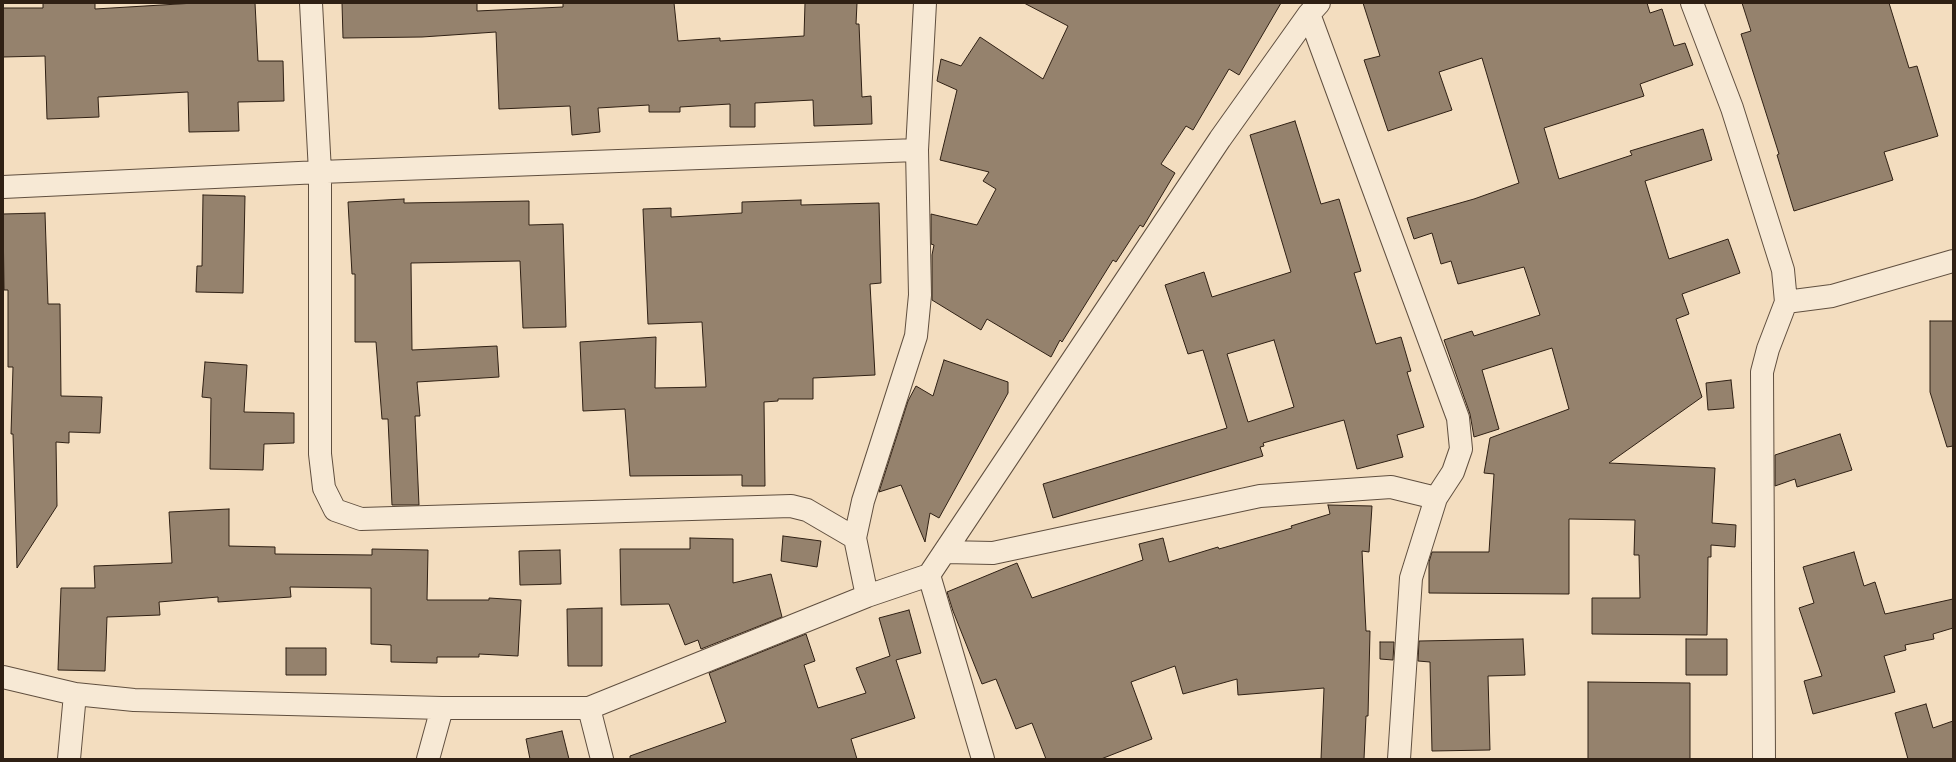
<!DOCTYPE html>
<style>
body{margin:0}
#map{position:relative;width:1956px;height:762px;overflow:hidden;background:#f3ddbf;font-family:Vollkorn,serif}
canvas{display:block}
.frame{position:absolute;inset:0;border:4px solid #2f2014;pointer-events:none}
</style>
<div id="map">
<canvas width="1956" height="762"></canvas>
<div class="frame"></div>
</div>
<script>
const g = document.querySelector('canvas').getContext('2d');
g.lineJoin = 'round';
function fillPath(path, color) { g.fillStyle = color; g.fill(path, 'evenodd'); }
const poly = rows => new Path2D(rows.map(r => 'M' + r).join(''));
function stroke(path, color, width, dash) { g.strokeStyle = color; g.lineWidth = width; g.lineCap = dash ? 'butt' : 'round'; g.setLineDash(dash || []); g.stroke(path); }
const building = poly([
 [43,3,95,3,95,9,195,3,255,3,258,61,283,61,284,101,238,102,239,131,189,132,188,92,98,97,99,117,47,119,45,56,3,57,3,8,43,8,43,3],
 [342,3,477,3,477,11,563,7,563,3,674,3,678,41,720,38,720,41,804,36,805,3,857,3,856,24,859,24,862,97,871,96,872,124,814,126,813,100,755,103,755,127,730,127,730,104,680,107,680,112,649,112,649,105,598,108,600,132,572,135,570,106,499,109,496,32,422,37,343,38,342,3],
 [1024,3,1281,3,1239,75,1229,69,1193,130,1186,126,1161,164,1175,173,1143,227,1140,225,1116,262,1113,260,1062,342,1060,340,1051,357,987,319,981,330,932,300,932,255,934,245,931,244,931,214,977,225,996,189,983,181,989,172,940,160,957,90,937,81,941,59,961,66,980,37,1043,79,1068,26,1024,3],
 [1363,3,1647,3,1650,13,1662,9,1674,46,1685,43,1693,65,1640,84,1644,96,1544,128,1559,179,1632,155,1630,151,1703,129,1712,160,1645,181,1669,259,1728,239,1740,273,1682,294,1689,314,1676,319,1702,397,1609,463,1715,468,1712,523,1736,525,1735,547,1711,545,1711,557,1708,557,1707,635,1592,634,1592,598,1640,598,1639,555,1634,555,1635,520,1569,519,1569,594,1429,593,1429,562,1432,552,1489,552,1494,474,1484,473,1490,438,1569,409,1552,348,1482,370,1499,429,1474,437,1470,414,1444,340,1472,331,1474,336,1540,315,1524,267,1458,284,1451,261,1441,264,1432,233,1414,239,1407,218,1474,199,1519,183,1482,58,1439,72,1452,110,1388,131,1364,60,1380,56,1363,3],
 [1742,3,1889,3,1909,68,1917,66,1938,136,1884,152,1893,180,1794,211,1777,155,1779,154,1741,34,1751,31,1742,3],
 [1295,121,1321,204,1339,199,1361,271,1354,273,1376,344,1401,337,1411,371,1407,372,1424,427,1397,435,1403,457,1357,469,1344,420,1263,443,1264,446,1260,447,1263,456,1053,518,1043,484,1227,428,1203,350,1188,354,1165,285,1204,272,1212,297,1291,272,1250,135,1295,121],
 [1274,340,1294,407,1248,422,1227,354,1274,340],
 [203,195,245,196,243,293,196,292,197,266,202,266,203,195],
 [404,199,404,203,529,201,529,225,563,224,566,327,523,328,520,261,411,263,412,350,497,346,499,377,417,382,420,416,415,416,419,505,392,505,388,419,382,419,376,342,355,342,355,274,352,274,348,202,404,199],
 [801,200,801,205,879,203,881,283,870,284,875,375,813,378,813,399,778,399,778,401,764,402,765,486,742,486,742,475,630,476,625,409,583,411,580,342,656,337,655,388,706,387,702,322,648,324,643,209,671,208,671,217,742,213,742,202,801,200],
 [45,213,48,304,60,304,61,396,102,397,100,433,69,432,69,443,56,442,57,506,17,568,13,434,11,434,13,367,8,367,8,290,4,290,3,214,45,213],
 [1930,321,1953,321,1953,446,1947,447,1930,392,1930,321],
 [944,360,1008,382,1008,393,939,518,930,513,925,542,901,485,879,492,908,401,916,386,933,396,944,360],
 [205,362,247,365,244,412,294,413,294,443,264,444,263,470,210,469,211,398,202,397,205,362],
 [1731,380,1734,408,1708,410,1706,383,1731,380],
 [1840,434,1852,470,1797,487,1795,479,1775,486,1775,455,1840,434],
 [1328,505,1372,506,1369,552,1362,551,1366,631,1370,631,1368,716,1366,716,1364,759,1321,759,1324,688,1238,695,1237,679,1183,694,1175,666,1131,682,1152,739,1101,759,1046,759,1032,723,1016,729,996,679,982,684,953,611,947,592,1017,563,1032,598,1143,560,1139,544,1163,538,1169,562,1218,547,1219,549,1292,528,1291,526,1330,514,1328,505],
 [229,509,229,546,275,547,275,554,372,555,372,549,428,550,427,600,489,600,489,598,521,600,518,656,479,654,479,657,437,657,437,663,391,662,391,645,371,644,371,588,290,587,291,597,218,602,218,597,159,602,160,615,107,617,105,671,58,670,61,588,95,588,94,566,172,563,169,512,229,509],
 [783,536,821,541,817,567,781,561,783,536],
 [690,538,733,539,733,583,771,574,782,617,701,649,698,640,685,645,669,604,621,605,620,549,690,549,690,538],
 [560,550,561,584,520,585,519,551,560,550],
 [1854,552,1864,586,1875,582,1885,614,1953,599,1953,628,1933,634,1934,639,1905,645,1906,650,1884,656,1895,692,1813,714,1804,681,1822,676,1799,608,1814,603,1803,567,1854,552],
 [602,608,602,666,568,666,567,609,602,608],
 [909,610,921,653,896,660,915,718,851,739,857,759,630,759,630,756,726,722,709,673,806,634,815,661,804,665,818,708,866,693,856,668,890,656,879,618,909,610],
 [1523,639,1525,675,1488,676,1490,750,1432,751,1430,662,1418,661,1419,641,1523,639],
 [1686,639,1727,639,1727,675,1686,675,1686,639],
 [1380,642,1394,642,1393,660,1380,659,1380,642],
 [286,648,326,648,326,675,286,675,286,648],
 [1588,682,1690,683,1690,759,1588,759,1588,682],
 [1926,704,1933,728,1953,721,1953,759,1908,759,1895,713,1926,704],
 [562,731,569,759,530,759,526,739,562,731]
]);
const minor = poly([
 [311,3,320,172,320,454,324,488,335,510,361,519,791,506,807,510,855,538],
 [1692,3,1732,108,1783,270,1786,302,1768,349,1762,372,1764,759],
 [1309,14,1458,418,1461,449,1453,472,1436,498,1411,578,1399,759],
 [3,187,320,172,917,150],
 [1786,302,1832,296,1953,261],
 [945,552,993,553,1260,496,1391,487,1436,498],
 [929,575,983,759],
 [867,596,855,538,863,501,916,336,920,295,917,150,925,3],
 [3,677,75,694,134,700,442,708,589,708,867,596,929,575,1220,139,1309,14,1319,3],
 [589,708,602,759],
 [69,759,75,694],
 [428,759,442,708]
]);
fillPath(building, '#95826d');
stroke(building, '#2f2014', 1);
stroke(minor, '#604f3f', 24);
stroke(minor, '#f7e9d5', 22);
</script>
